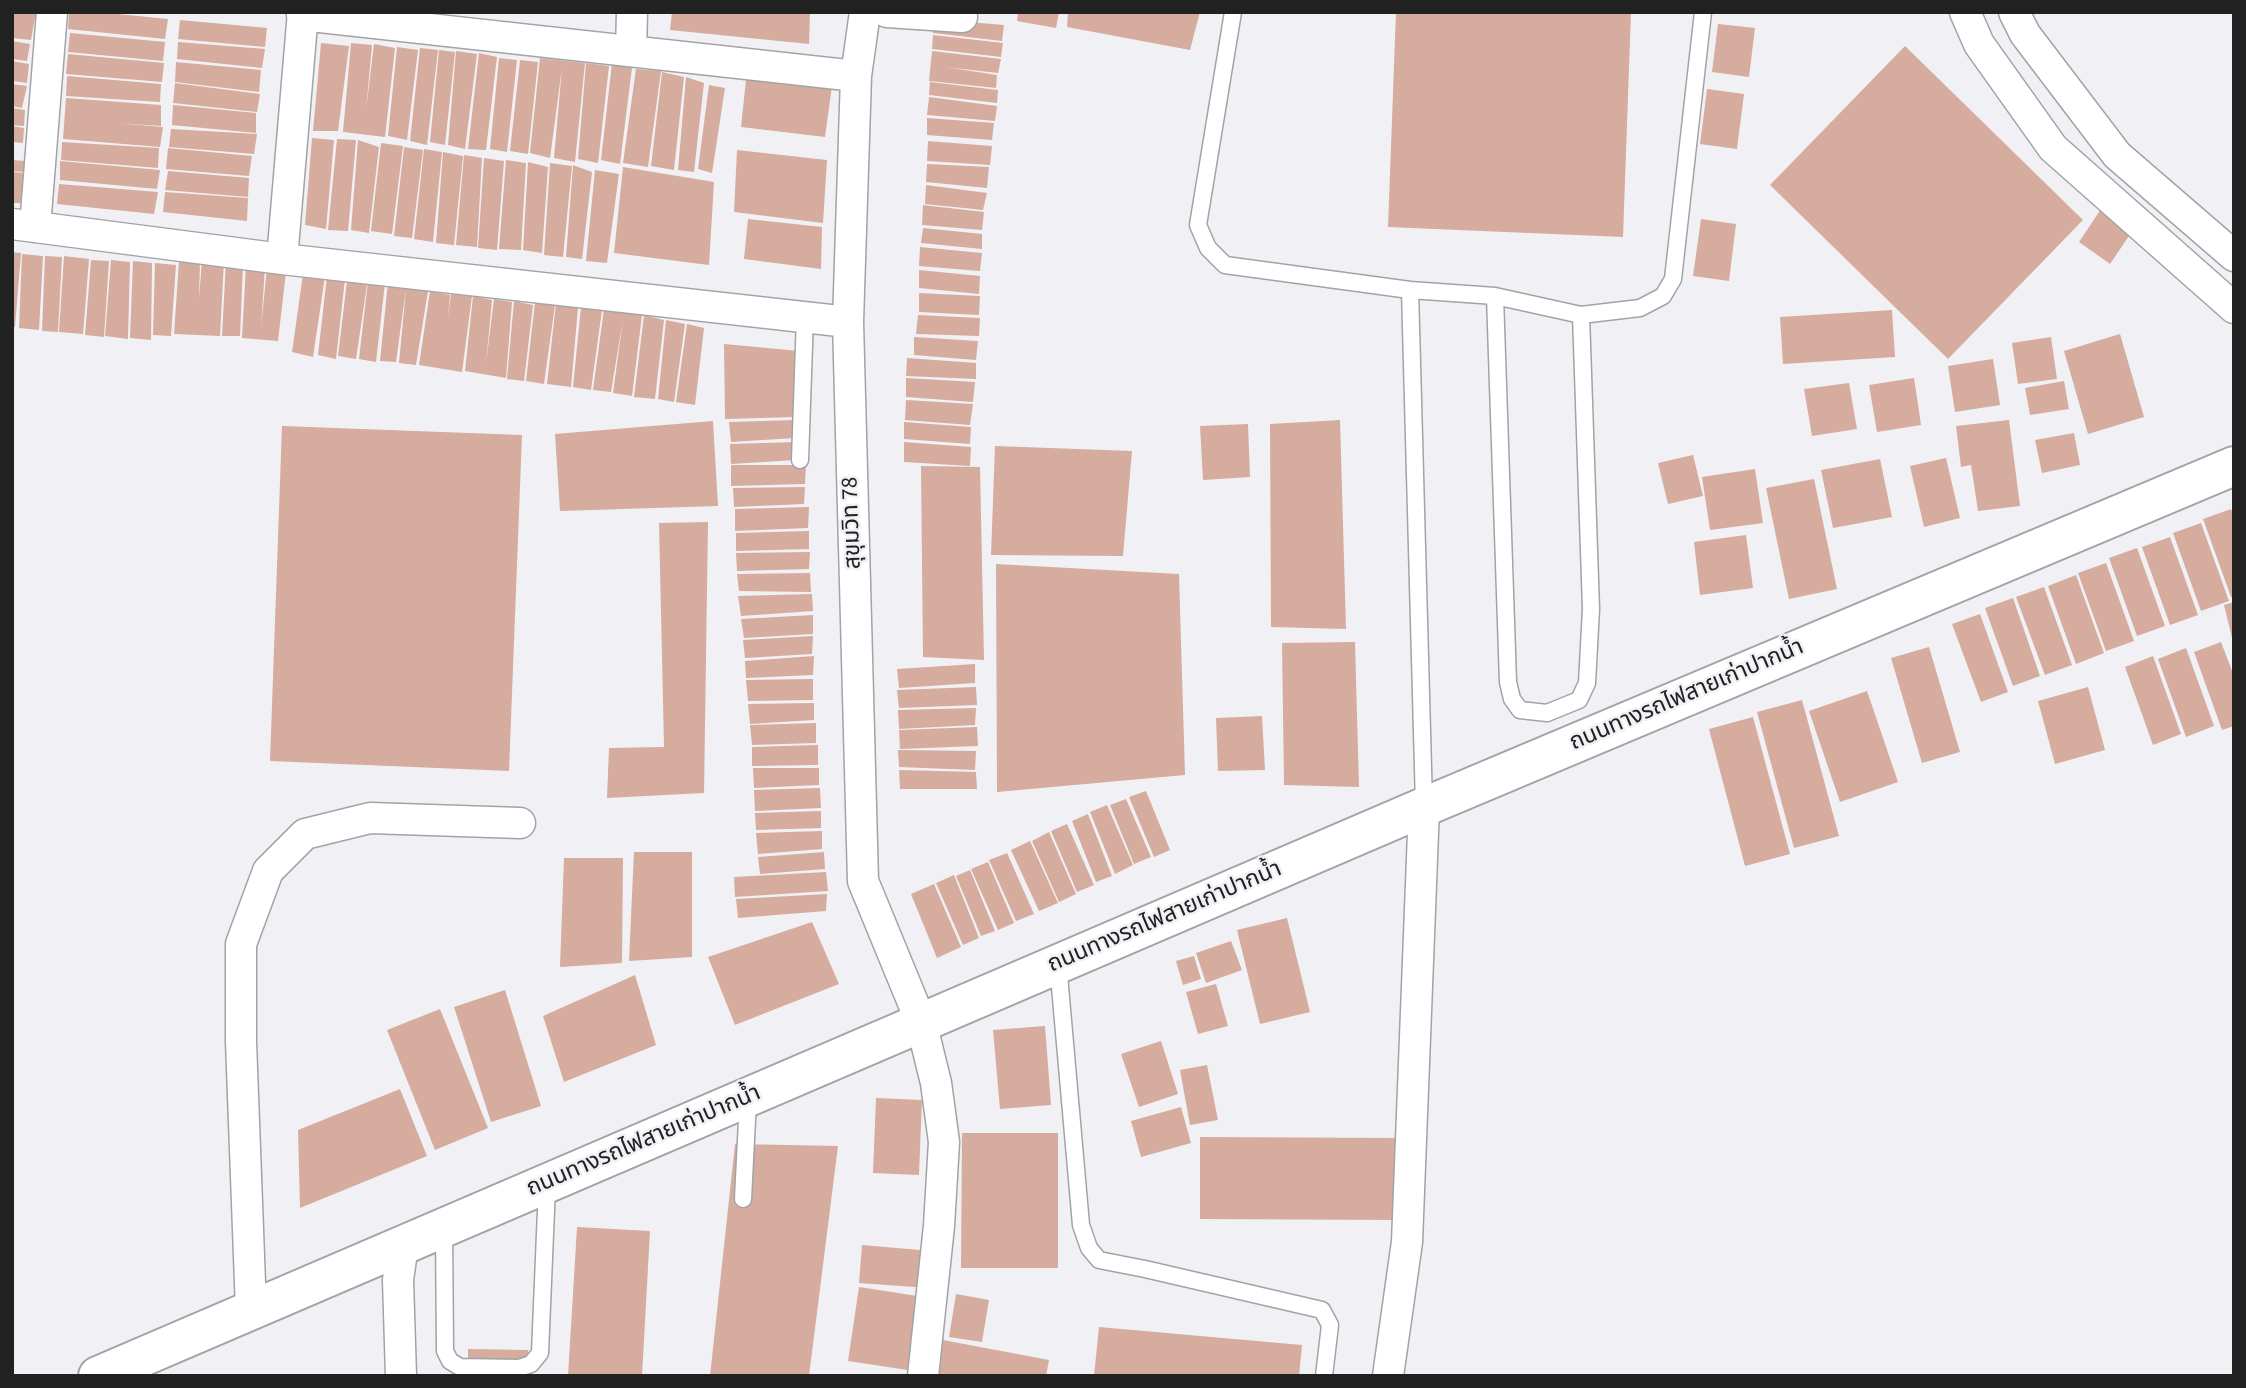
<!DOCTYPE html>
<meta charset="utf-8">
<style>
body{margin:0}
#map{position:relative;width:2246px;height:1388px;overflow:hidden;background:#f1f1f5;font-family:"Source Sans 3",sans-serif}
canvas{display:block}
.frame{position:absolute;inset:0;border:14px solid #212122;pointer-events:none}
</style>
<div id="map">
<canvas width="2246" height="1388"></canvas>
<div class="frame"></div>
</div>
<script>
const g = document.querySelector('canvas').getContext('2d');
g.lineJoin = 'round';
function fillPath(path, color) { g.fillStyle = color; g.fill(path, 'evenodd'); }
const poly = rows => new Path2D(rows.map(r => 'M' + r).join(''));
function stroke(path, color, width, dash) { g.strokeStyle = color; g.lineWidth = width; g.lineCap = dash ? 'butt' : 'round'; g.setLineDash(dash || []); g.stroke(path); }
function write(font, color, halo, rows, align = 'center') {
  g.font = font + ' "Source Sans 3","Noto Sans Thai",sans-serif'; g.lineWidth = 5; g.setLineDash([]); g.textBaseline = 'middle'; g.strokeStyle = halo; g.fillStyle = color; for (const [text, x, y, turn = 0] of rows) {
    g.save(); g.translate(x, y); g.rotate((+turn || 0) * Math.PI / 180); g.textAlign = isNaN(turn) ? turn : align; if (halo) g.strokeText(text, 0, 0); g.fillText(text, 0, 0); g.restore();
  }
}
const building = poly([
 [12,12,36,12,31,40,12,38],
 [69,12,98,12,168,19,165,39,68,29],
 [672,12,810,13,809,44,670,30],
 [1018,12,1059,12,1056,28,1017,21],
 [1068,12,1200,12,1190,50,1067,27],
 [1396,12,1631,12,1623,237,1388,227],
 [934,19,1004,25,1002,41,933,33],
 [180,20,267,28,265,47,178,39],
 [1718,24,1755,28,1749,77,1712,72],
 [70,33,165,42,163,61,68,52],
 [933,35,1003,43,1001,57,932,49],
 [12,41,30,44,27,61,12,59],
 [178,42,265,49,262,68,177,59],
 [321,43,349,46,338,131,313,131],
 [351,43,372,45,366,110,374,44,395,48,385,137,343,132],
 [1905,46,2083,220,1948,359,1770,185],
 [397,47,418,50,407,140,388,136],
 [420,48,438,50,427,145,410,141],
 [439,50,455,52,445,145,430,142],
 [456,51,477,54,465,149,448,145],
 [932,51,1001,59,998,73,945,67,997,75,996,88,929,81],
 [479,53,497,57,486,150,468,149],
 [68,54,164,63,162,82,66,74],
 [499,58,517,60,507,152,490,149],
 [540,58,585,63,575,162,554,158,562,68,550,158,530,153],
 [520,60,538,62,528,154,510,151],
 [12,61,29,64,27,83,12,81],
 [176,62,261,70,259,92,175,82],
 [586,63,609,66,598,163,578,159],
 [612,63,632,68,620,164,601,160],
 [636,69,661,71,648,167,623,163],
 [662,72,684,77,674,170,651,166],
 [67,76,161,84,160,102,66,96],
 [686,77,704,83,694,172,678,170],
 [746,80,832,86,825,137,741,127],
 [930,82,998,90,997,103,929,95],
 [175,83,260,94,257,112,173,103],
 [12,84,27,86,22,108,12,106],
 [709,85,725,88,712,173,698,169],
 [1707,89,1744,94,1737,149,1700,144],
 [929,97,997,106,995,121,927,115],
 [66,98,161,105,161,126,117,123,163,127,160,147,63,139],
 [173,105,256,113,256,133,172,125],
 [12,108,25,110,24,126,12,125],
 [927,118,994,123,992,140,927,135],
 [12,126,24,128,23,143,12,142],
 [171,129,257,134,254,154,169,147],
 [312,138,334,140,326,229,305,225],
 [337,139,356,140,348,231,328,230],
 [358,140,379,147,369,233,351,230],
 [928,141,992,146,990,165,927,161],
 [62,142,159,148,158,168,61,160],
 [381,143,403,146,392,234,371,231],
 [404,147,423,150,412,238,394,236],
 [168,148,252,156,249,176,166,169],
 [424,149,442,152,433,242,414,239],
 [737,150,827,160,823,223,734,212],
 [443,152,463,156,454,245,436,243],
 [464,155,482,158,477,247,456,245],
 [484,158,504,161,497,250,478,248],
 [12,160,25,161,24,172,12,171],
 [506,160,526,163,521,250,499,249],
 [60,161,160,170,157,189,60,180],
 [528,162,548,167,542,253,523,250],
 [550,163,572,166,563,257,544,255],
 [927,164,989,167,987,188,926,182],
 [573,165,592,172,582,259,566,257],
 [623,167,714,182,709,265,614,253],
 [595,170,619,174,607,263,586,261],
 [168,171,249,178,248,197,165,190],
 [12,172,25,173,22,203,12,203],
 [59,184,158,192,154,214,57,204],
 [926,185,987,193,983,210,925,204],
 [165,192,248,198,247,221,163,212],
 [923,205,984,212,982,230,922,225],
 [2101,209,2133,230,2110,264,2079,242],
 [748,219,822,227,821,269,744,259],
 [1701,219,1736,224,1729,281,1693,276],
 [923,228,982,234,982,249,921,243],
 [920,247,982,253,980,271,919,266],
 [12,252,21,253,15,327,12,327],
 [22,254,43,256,39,330,19,328],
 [45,256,62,257,58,332,42,331],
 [64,256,89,259,83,334,59,332],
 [202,259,224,261,220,336,174,334,179,261,200,262,199,300],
 [91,260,109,261,104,337,85,335],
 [111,260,130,262,128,339,105,336],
 [226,260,243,264,240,336,222,336],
 [133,261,152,263,151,340,130,338],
 [155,263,176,265,171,336,153,335],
 [246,265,265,267,261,328,267,267,286,272,278,341,242,338],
 [919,270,980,276,979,294,919,288],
 [303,274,325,276,313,357,292,352],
 [327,276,345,279,336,359,318,355],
 [347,281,367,285,356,359,338,356],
 [368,281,385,283,376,362,359,359],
 [388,282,428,291,416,365,399,363,406,289,396,362,380,361],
 [430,291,450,295,448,318,451,294,472,296,462,372,419,365],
 [919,293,980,296,979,315,919,312],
 [473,296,492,300,486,364,494,299,512,302,506,378,465,371],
 [514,301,533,305,524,381,507,379],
 [535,302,555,305,544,384,526,381],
 [556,303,578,308,571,387,547,384],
 [581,307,602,310,591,390,573,387],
 [604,309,642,315,632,396,613,393,623,319,611,392,593,390],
 [1892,310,1895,357,1783,364,1780,317],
 [644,315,664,320,655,399,634,397],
 [918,315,980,318,979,336,916,334],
 [666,320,685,324,674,402,658,399],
 [687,324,704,328,695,405,676,402],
 [2120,334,2144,417,2088,434,2064,351],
 [914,337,978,341,976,360,914,355],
 [2051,337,2057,379,2018,384,2012,343],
 [724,344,799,351,796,417,725,419],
 [907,358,976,363,976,379,906,376],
 [1993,359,2000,405,1955,412,1948,366],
 [906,378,975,382,973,402,906,397],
 [1914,378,1921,425,1877,432,1869,385],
 [2064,381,2069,409,2030,415,2025,388],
 [1849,383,1857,429,1812,436,1804,389],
 [906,400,973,404,970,425,905,420],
 [795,420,795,438,731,442,729,422],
 [1340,420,1346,629,1271,627,1270,424],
 [2009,420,2020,506,1978,511,1971,465,1961,467,1956,426],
 [713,421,718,506,560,511,555,434],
 [904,422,971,427,970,444,904,439],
 [1248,424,1250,477,1203,480,1200,426],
 [282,426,522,435,509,771,270,761],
 [2074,433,2080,465,2042,473,2035,440],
 [796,442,796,460,731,464,730,444],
 [904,442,971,447,970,466,904,462],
 [995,446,1132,451,1123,556,991,555],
 [1693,455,1703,496,1668,504,1658,463],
 [1946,458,1960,518,1924,527,1910,466],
 [1880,459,1892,517,1833,528,1821,470],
 [731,465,806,465,805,484,731,486],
 [921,466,980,467,984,660,923,657],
 [1755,469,1763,523,1710,530,1702,477],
 [1814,479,1837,589,1789,599,1766,488],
 [805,487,804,504,734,507,733,488],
 [809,507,808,528,735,531,735,509],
 [2231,509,2234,517,2234,596,2231,597,2203,519],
 [708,522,704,793,607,798,609,748,664,747,659,523],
 [2201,523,2229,601,2201,611,2173,533],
 [809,531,809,549,736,551,736,533],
 [1746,535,1753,588,1700,595,1694,542],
 [2170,537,2198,615,2170,625,2142,547],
 [2137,548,2165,626,2137,636,2109,558],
 [810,552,809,569,737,571,736,553],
 [2106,563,2134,641,2106,651,2078,573],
 [996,564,1179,574,1185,775,997,792],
 [810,573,811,592,739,591,737,574],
 [2076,575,2104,653,2076,664,2048,586],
 [2044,587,2072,665,2045,675,2016,597],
 [812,594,813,611,741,616,738,596],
 [2013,598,2040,676,2013,686,1985,608],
 [2234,602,2234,642,2233,642,2224,605],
 [1980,614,2008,692,1981,702,1952,624],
 [813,615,813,634,744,638,741,619],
 [813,636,812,654,745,658,743,640],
 [1355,642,1359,787,1284,785,1282,643],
 [2221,642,2234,676,2234,726,2222,730,2194,652],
 [1929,647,1960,752,1922,763,1891,658],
 [2186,648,2214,726,2186,737,2158,659],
 [814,656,813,675,746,678,745,661],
 [2153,656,2181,734,2153,745,2125,667],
 [975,664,975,683,899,688,897,669],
 [813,679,813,700,748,701,746,680],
 [976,687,977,705,899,708,897,690],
 [2088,687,2105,750,2055,764,2038,701],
 [1867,691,1898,782,1840,802,1809,711],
 [1802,700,1839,836,1794,848,1757,712],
 [814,703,814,720,750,724,748,704],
 [976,708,975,725,899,729,898,710],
 [1262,716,1265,770,1218,771,1216,718],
 [1753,717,1790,854,1745,866,1709,729],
 [816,723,816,743,752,745,750,725],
 [977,727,978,746,900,749,899,730],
 [818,745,818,765,752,766,752,747],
 [898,750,976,751,975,770,899,767],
 [753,768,819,768,819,785,754,788],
 [899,770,976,772,977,789,900,789],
 [820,788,821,808,755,811,754,790],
 [1146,791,1170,850,1154,857,1129,797],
 [1126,799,1151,857,1134,864,1110,805],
 [1107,805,1133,865,1115,874,1090,812],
 [821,811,821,828,756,830,755,813],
 [1088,814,1112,876,1096,882,1072,821],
 [1067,824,1094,885,1077,892,1051,831],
 [822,831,822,849,758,854,756,833],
 [1049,832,1076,894,1059,902,1032,841],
 [1030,841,1058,903,1039,911,1011,850],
 [634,852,692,852,692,957,629,961],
 [824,852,825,869,760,874,758,857],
 [1007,853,1034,914,1016,921,989,860],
 [564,858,623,858,622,963,560,967],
 [988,862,1014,923,998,930,971,869],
 [970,870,995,931,981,936,956,876],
 [826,872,828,891,735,897,734,877],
 [954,875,979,938,963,945,936,883],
 [934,884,961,947,937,958,911,894],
 [827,894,826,911,738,918,736,899],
 [1287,918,1310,1012,1260,1024,1237,930],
 [812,922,839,984,735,1025,708,957],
 [1231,941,1242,970,1206,983,1196,953],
 [1194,956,1201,979,1183,985,1176,961],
 [635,975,656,1045,564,1082,543,1016],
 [1216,984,1228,1026,1198,1034,1186,992],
 [505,990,541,1106,491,1122,454,1007],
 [440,1009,488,1128,435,1150,387,1030],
 [1045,1026,1051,1105,1000,1109,993,1030],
 [1161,1041,1178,1094,1139,1107,1121,1054],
 [1207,1065,1218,1120,1190,1125,1180,1070],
 [400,1089,427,1156,300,1208,298,1130],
 [876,1098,922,1100,919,1175,873,1173],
 [1181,1107,1191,1143,1141,1157,1131,1121],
 [962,1133,1058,1133,1058,1268,961,1268],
 [1200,1137,1399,1138,1399,1220,1200,1219],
 [735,1144,838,1146,809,1376,710,1376],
 [577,1227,650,1231,642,1376,568,1376],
 [862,1245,932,1251,929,1288,859,1283],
 [859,1287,924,1297,914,1371,848,1361],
 [956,1294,989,1300,982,1342,949,1337],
 [1099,1327,1302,1345,1299,1376,1094,1376],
 [943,1340,1049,1360,1046,1376,936,1376],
 [468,1349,528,1350,528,1376,468,1376]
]);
const service = poly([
 [1233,12,1198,225,1208,248,1225,265,1410,290,1495,296,1581,315,1640,308,1663,296,1673,279,1703,12],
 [1410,290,1424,805],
 [1495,296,1508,682,1512,699,1520,710,1547,713,1579,700,1587,683,1591,609,1581,315],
 [800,460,805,317],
 [1058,964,1081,1225,1089,1248,1099,1260,1145,1269,1322,1310,1330,1325,1324,1376],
 [743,1199,748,1100],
 [444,1229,445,1351,450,1361,460,1367,519,1368,531,1364,540,1353,547,1186]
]);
const minor = poly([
 [865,12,856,76,848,322,863,881,921,1022,936,1083,944,1142,939,1226,923,1376],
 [887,12,962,17],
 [1965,12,1979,44,2053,148,2234,308],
 [2014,12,2025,34,2117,155,2234,256],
 [302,15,856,76],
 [631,51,632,12],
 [12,224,282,259,848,322],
 [35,227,52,12],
 [282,259,303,12],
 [251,1310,241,1042,241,944,268,871,305,834,370,818,520,823],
 [401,1376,398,1280,403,1245],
 [1388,1376,1407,1242,1424,807]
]);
const secondary = poly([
 [98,1376,1424,807,2234,466]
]);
const streetNames = [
 ["สุขุมวิท 78",853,523,-92],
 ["ถนนทางรถไฟสายเก่าปากน้ำ",1687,696,-23],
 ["ถนนทางรถไฟสายเก่าปากน้ำ",1165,918,-23],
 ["ถนนทางรถไฟสายเก่าปากน้ำ",644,1142,-23]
];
fillPath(building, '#d5ac9e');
stroke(service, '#a2a3a6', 19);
stroke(minor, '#a2a3a6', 33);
stroke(secondary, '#a2a3a6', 42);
stroke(service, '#fff', 16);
stroke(minor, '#fff', 30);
stroke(secondary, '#fff', 38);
write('23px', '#212122', '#f1f1f5', streetNames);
</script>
